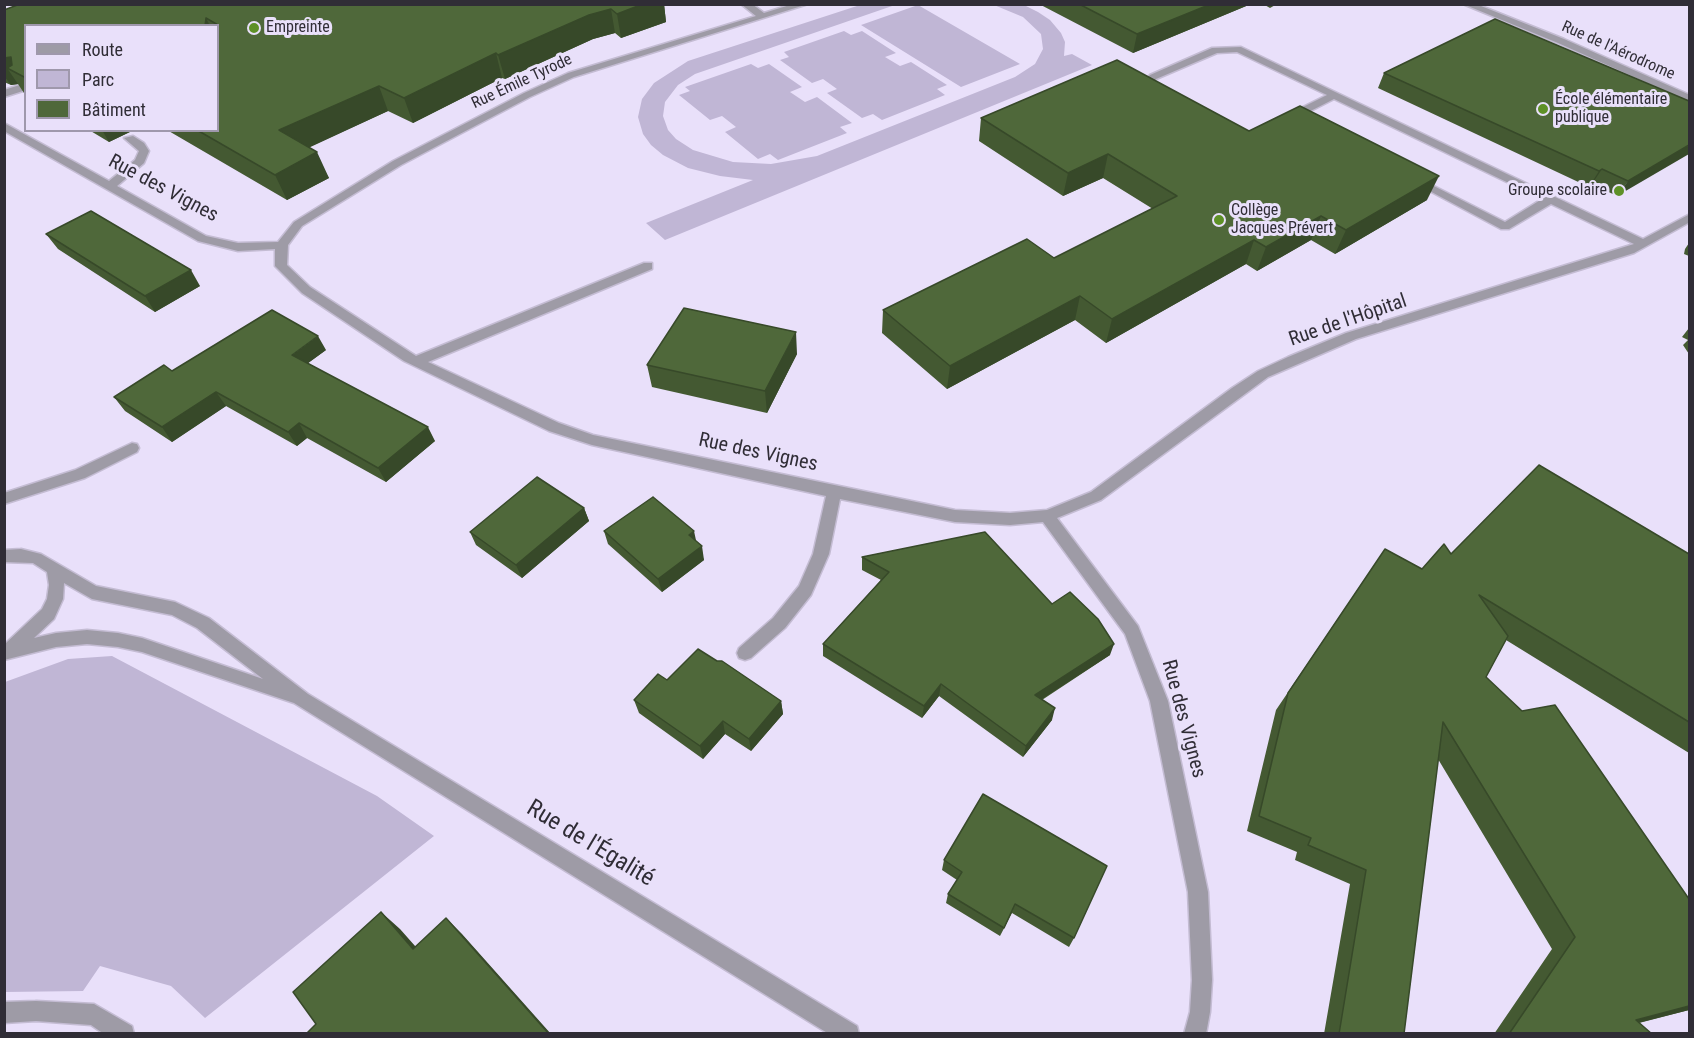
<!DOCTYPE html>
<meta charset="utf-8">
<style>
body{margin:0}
#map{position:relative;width:1694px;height:1038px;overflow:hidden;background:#e9e0fa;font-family:"Roboto Condensed",sans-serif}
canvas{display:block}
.frame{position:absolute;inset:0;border:6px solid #302d36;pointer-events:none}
.legend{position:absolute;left:24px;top:24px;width:195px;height:108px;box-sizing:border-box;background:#e9e0fa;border:2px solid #9f98ac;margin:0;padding:8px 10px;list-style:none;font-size:18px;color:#302d36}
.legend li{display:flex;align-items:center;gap:12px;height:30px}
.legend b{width:30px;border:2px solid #9f98ac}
</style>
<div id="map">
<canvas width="1694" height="1038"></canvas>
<div class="frame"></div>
<ul class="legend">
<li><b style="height:8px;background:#9e9ba6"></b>Route</li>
<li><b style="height:16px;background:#c0b6d5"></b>Parc</li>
<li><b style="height:16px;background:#4f683a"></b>Bâtiment</li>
</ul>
</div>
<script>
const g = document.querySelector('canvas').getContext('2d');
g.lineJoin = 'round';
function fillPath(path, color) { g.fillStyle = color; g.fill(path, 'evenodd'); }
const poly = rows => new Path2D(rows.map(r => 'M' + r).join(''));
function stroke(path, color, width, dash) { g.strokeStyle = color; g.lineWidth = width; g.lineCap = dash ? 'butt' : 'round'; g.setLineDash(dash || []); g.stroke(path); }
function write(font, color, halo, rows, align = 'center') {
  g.font = font + ' "Roboto Condensed",sans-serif'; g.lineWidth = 6; g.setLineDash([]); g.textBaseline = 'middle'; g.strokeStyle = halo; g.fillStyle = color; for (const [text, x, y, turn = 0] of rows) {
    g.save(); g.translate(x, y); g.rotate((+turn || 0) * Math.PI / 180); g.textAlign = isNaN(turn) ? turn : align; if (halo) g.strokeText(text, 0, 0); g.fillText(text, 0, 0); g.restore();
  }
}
const green = poly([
 [860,5,895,5,695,74,678,85,665,102,663,116,668,130,676,139,693,150,733,162,771,164,817,156,1015,77,1035,64,1043,49,1041,34,1023,17,994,5,1024,5,1038,12,1050,20,1061,33,1065,42,1064,56,1072,54,1092,65,665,240,646,223,753,180,720,176,688,168,663,155,651,145,643,134,638,117,642,99,654,83,688,61],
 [918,5,1020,64,961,87,861,25],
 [844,31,851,35,862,31,896,53,885,57,900,66,911,62,947,85,937,89,945,95,882,120,873,114,862,118,827,93,837,89,823,79,812,83,780,60,789,57,784,52],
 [751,64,758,68,769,64,802,87,790,92,805,102,817,97,852,123,840,127,847,133,778,160,770,154,758,159,725,132,736,127,722,116,710,120,679,95,690,91,685,87],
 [112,656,377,796,434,836,205,1018,171,986,100,966,83,991,5,992,5,682,68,659]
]);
const minor = poly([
 [741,4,752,4,764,13,793,4,808,4,574,77,530,97,401,165,302,226,288,245,287,265,310,287,416,356,644,263,652,263,652,269,428,362,559,423,593,435,955,510,1010,513,1047,510,1091,492,1232,388,1258,371,1288,357,1346,333,1634,244,1551,204,1509,229,1501,229,1409,180,1414,177,1418,178,1505,222,1542,199,1334,99,1293,120,1285,120,1285,116,1327,95,1237,52,1217,53,1156,79,1152,85,1161,93,1159,95,1153,95,1142,85,1150,75,1212,48,1241,47,1643,239,1690,214,1690,222,1634,253,1356,339,1268,377,1101,500,1057,518,1138,626,1168,701,1208,892,1212,980,1210,1012,1206,1034,1184,1034,1190,1012,1192,980,1188,892,1150,701,1125,634,1043,522,1010,525,955,522,840,499,829,554,811,595,785,628,751,658,745,660,739,658,737,653,739,648,773,618,799,586,813,554,826,496,592,445,549,431,404,361,302,293,275,266,275,249,238,251,198,241,4,131,4,123,109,181,135,160,139,151,124,138,133,136,144,143,149,151,144,163,117,186,206,236,238,243,278,242,294,222,393,161,524,93,568,73,756,16,741,4],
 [1463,4,1476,4,1564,39,1690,95,1690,102,1558,43,1463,4],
 [26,83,26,90,4,97,4,90,26,83],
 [132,443,137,444,139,448,137,452,85,478,4,504,4,493,75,470,132,443],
 [21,549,41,554,96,586,175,602,209,618,308,694,857,1026,859,1034,829,1034,294,703,142,652,118,647,87,644,56,647,4,660,6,643,42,609,47,599,49,585,47,572,33,563,4,562,4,550,21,549],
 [64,583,92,599,172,615,197,628,263,679,142,638,118,633,87,630,56,633,34,638,54,619,63,599,64,583],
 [36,1001,94,1004,132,1026,134,1034,104,1034,91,1025,36,1021,4,1023,4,1002,36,1001]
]);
const wall = poly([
 [664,4,666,22,621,38,615,33,593,39,505,79,502,78,413,123,388,111,309,147,329,178,287,200,167,130,218,130,218,26,26,26,26,94,24,93,18,84,11,85,4,82,4,10],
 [1039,4,1251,4,1133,53],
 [1263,4,1277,4,1270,8],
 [1384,73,1689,101,1617,196,1592,184,1589,187,1378,88],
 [981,118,1249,131,1427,200,1335,254,1311,240,1257,271,1246,264,1106,343,1075,320,947,389,882,333,883,310,1054,258,1153,209,1103,178,1063,196,979,141],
 [89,130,134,130,109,142],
 [46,234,200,286,155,312,58,249],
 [1689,243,1689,256,1684,254,1685,249],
 [1689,328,1689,354,1683,345,1688,340,1682,337],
 [326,350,308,363,435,441,386,482,307,438,297,446,226,406,172,442,125,411,114,397,172,371],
 [797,354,767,413,652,387,647,365],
 [584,508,589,521,522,578,476,545,470,532],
 [604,531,696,541,704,560,662,592,608,544],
 [1385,549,1422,569,1451,554,1689,554,1689,753,1506,640,1486,677,1689,899,1689,1010,1639,1023,1652,1034,1494,1034,1552,949,1438,759,1404,1034,1324,1034,1350,884,1295,860,1297,852,1247,831,1276,710],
 [862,557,1052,604,1110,655,1042,700,1052,720,1023,757,939,696,922,718,823,656,823,644,881,580,862,570],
 [717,661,781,701,783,714,751,751,725,734,703,759,639,713,634,700,667,680],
 [944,860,1074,938,1069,947,1012,913,1000,936,946,903,948,894,957,880,942,870]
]);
const shadedWall = poly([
 [643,4,664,4,666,22,621,38,617,14],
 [1211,4,1251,4,1133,53,1137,34],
 [611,9,615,33,593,39,505,79,498,55,589,15],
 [206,18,210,26,205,26],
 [496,53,502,78,413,123,404,98],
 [11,57,26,78,7,68,18,84,11,85,4,76,4,58],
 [379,86,388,111,291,156,279,130],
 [102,130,134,130,109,142],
 [1689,145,1689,154,1617,196,1628,181],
 [317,152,329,178,287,200,275,175],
 [1108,154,1103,178,1063,196,1068,173],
 [1602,169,1592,184,1589,187,1599,171],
 [1439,176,1427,200,1335,254,1346,230],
 [1321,216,1311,240,1257,271,1266,247],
 [1254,240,1246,264,1106,343,1112,319],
 [191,270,200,286,155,312,145,296],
 [1080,296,1075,320,947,389,950,366],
 [796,332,797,354,767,413,765,391],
 [318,336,326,350,300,369,292,355],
 [216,392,226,406,172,442,162,427],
 [299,423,307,438,297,446,288,432],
 [428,427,435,441,386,482,378,468],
 [584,508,589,521,522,578,516,565],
 [694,531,697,545,689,535],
 [702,546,704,560,662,592,658,579],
 [1114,644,1110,655,1031,706,1035,695],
 [941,684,939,696,922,718,924,706],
 [781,701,783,714,751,751,749,739],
 [1055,708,1052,720,1023,757,1026,746],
 [723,721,725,734,703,759,700,746],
 [381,912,400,929,431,964,413,949],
 [446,918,462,934,551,1034,549,1034],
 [1689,1006,1689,1010,1610,1030,1636,1020]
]);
const building = poly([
 [20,4,643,4,617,14,611,9,589,15,498,55,496,53,404,98,379,86,279,130,317,152,275,175,197,130,218,130,218,25,206,18,205,26,26,26,26,78,7,68,12,65,11,57,4,58,4,10,20,4],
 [1079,4,1211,4,1137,34,1079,4],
 [1495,19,1689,101,1689,145,1628,181,1602,169,1599,171,1384,73,1495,19],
 [1117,60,1249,131,1300,106,1439,176,1346,230,1321,216,1266,247,1254,240,1112,319,1080,296,950,366,883,310,1027,239,1054,258,1177,196,1108,154,1068,173,981,118,1117,60],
 [91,211,191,270,145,296,46,234,91,211],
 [684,308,796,332,765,391,647,365,684,308],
 [272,310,318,336,292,355,428,427,378,468,299,423,288,432,216,392,162,427,114,397,164,365,172,371,272,310],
 [1539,465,1689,554,1689,722,1479,595,1508,636,1486,677,1522,711,1555,705,1689,899,1689,1006,1636,1020,1652,1034,1509,1034,1575,937,1443,722,1404,1034,1339,1034,1366,870,1308,845,1311,838,1259,816,1288,693,1385,549,1422,569,1444,544,1451,554,1539,465],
 [537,477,584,508,516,565,470,532,537,477],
 [653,497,694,531,689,535,702,546,658,579,604,531,653,497],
 [985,532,1052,604,1070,592,1098,619,1114,644,1035,695,1055,708,1026,746,941,684,924,706,823,644,889,572,862,557,985,532],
 [698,649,717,661,722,661,781,701,749,739,723,721,700,746,634,700,658,674,667,680,698,649],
 [983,794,1107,866,1074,938,1015,904,1004,928,948,894,962,872,944,860,983,794],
 [381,912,413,949,446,918,549,1034,306,1034,316,1024,293,992,381,912]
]);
const markers = [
 [254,28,6,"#5e9027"],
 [1543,109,6,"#5e9027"],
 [1619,191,6,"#5e9027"],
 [1219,220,6,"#5e9027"]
];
const farPoinames = [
 ["Empreinte",266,28],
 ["École élémentaire",1555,100],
 ["publique",1555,118],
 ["Groupe scolaire",1607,191,"right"],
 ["Collège",1231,211],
 ["Jacques Prévert",1231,229]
];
const farStreetnames = [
 ["Rue de l'Aérodrome",1618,51,24],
 ["Rue Émile Tyrode",522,82,-25]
];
const streetNames = [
 ["Rue des Vignes",163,189,28],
 ["Rue de l'Hôpital",1348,321,-19],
 ["Rue des Vignes",758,453,12],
 ["Rue des Vignes",1183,719,75]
];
const nearStreetnames = [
 ["Rue de l'Égalité",590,844,31]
];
fillPath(green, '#c0b6d5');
stroke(minor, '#c4bcd3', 3);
fillPath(minor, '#9e9ba6');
fillPath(wall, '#445932');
fillPath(shadedWall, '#374929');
fillPath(building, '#4f683a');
stroke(building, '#374929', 1.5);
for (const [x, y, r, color] of markers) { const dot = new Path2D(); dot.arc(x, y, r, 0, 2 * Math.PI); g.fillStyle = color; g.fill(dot); stroke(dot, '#e9e0fa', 2); }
write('16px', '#302d36', '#e9e0fa', farPoinames, 'left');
write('16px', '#302d36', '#e9e0fa', farStreetnames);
write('20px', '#302d36', '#e9e0fa', streetNames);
write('24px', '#302d36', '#e9e0fa', nearStreetnames);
</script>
